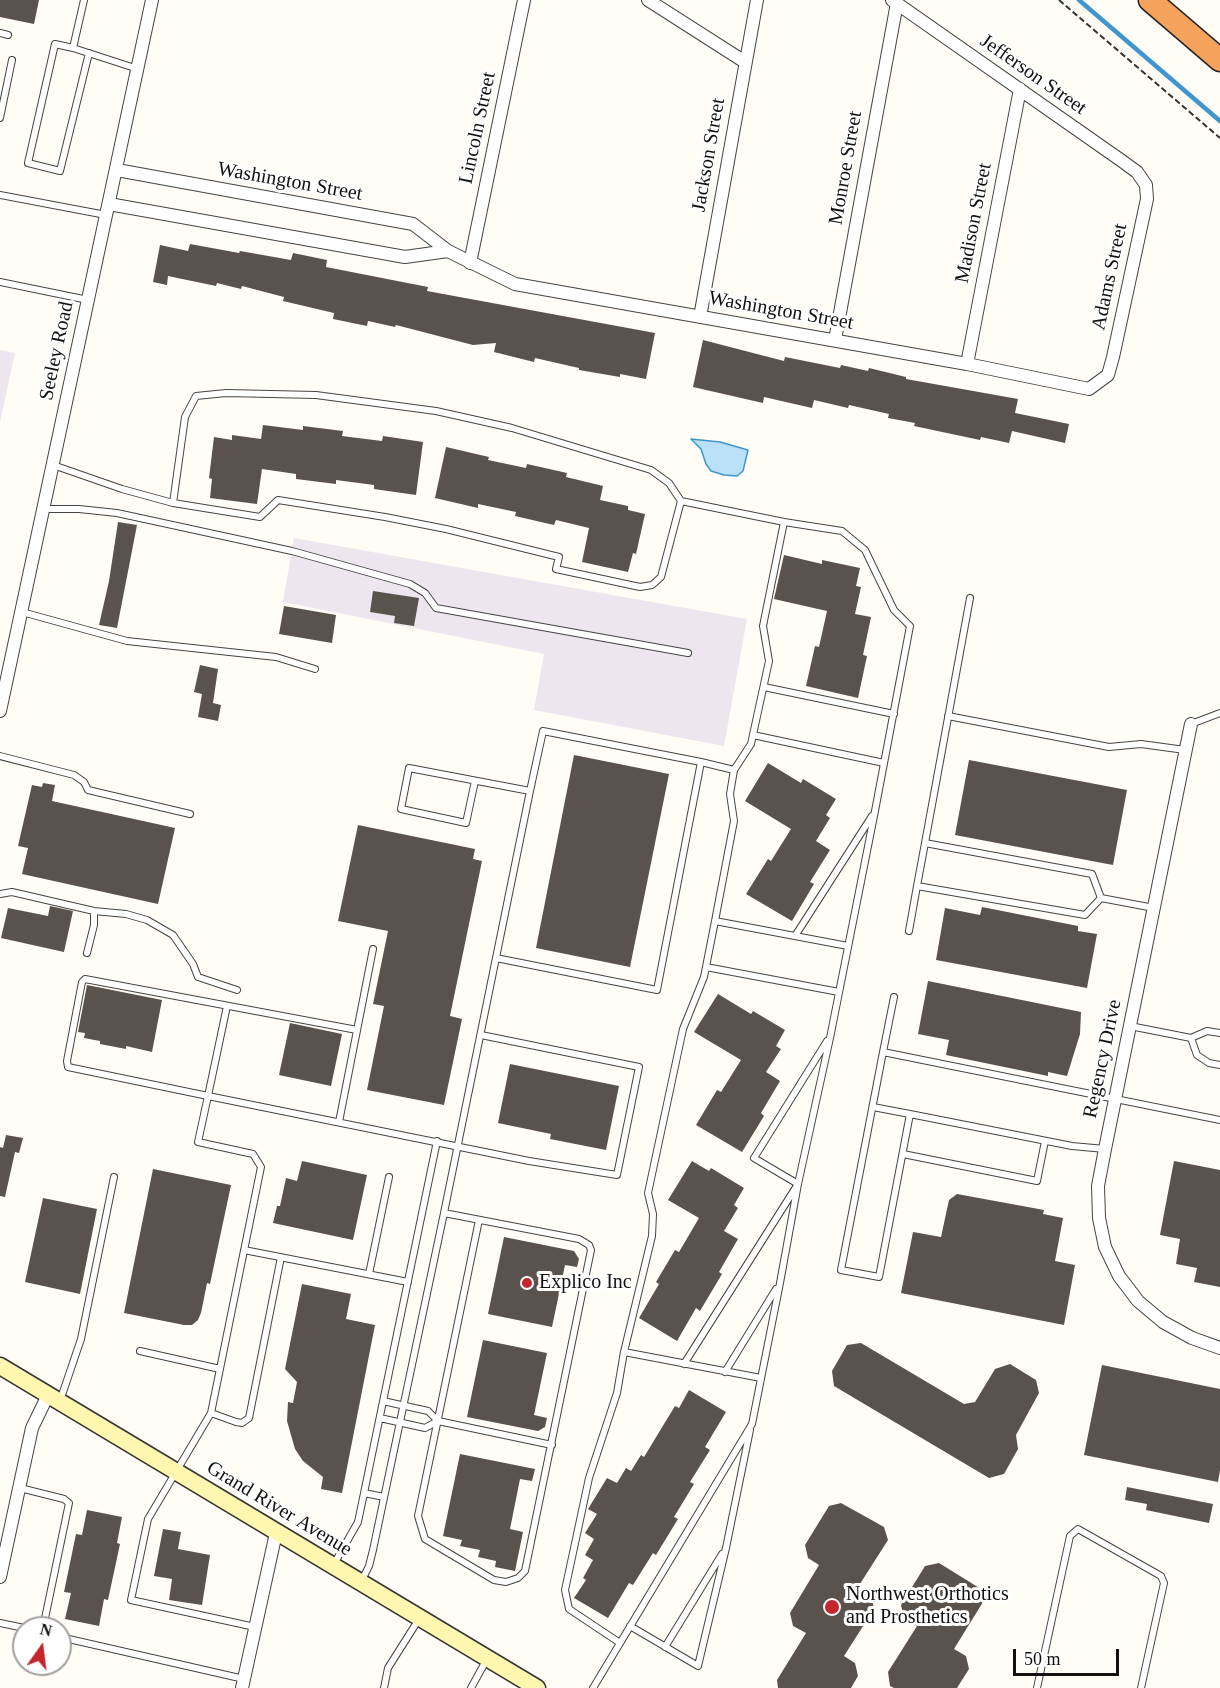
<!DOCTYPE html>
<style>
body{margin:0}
#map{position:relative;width:1220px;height:1688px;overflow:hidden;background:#fffdf5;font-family:Georgia,serif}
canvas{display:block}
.north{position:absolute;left:12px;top:1616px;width:60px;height:60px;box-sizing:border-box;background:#fff;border:2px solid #a0a0a0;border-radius:50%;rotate:14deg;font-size:16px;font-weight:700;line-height:24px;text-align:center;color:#111}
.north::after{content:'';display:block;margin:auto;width:21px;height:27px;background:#c4262e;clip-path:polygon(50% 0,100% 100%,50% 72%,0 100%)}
.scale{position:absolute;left:1013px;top:1649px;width:106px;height:27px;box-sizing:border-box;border:3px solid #111;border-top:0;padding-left:8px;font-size:18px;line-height:21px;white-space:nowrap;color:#111;-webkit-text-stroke:4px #fff;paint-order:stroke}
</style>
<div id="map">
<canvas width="1220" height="1688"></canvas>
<div class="north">N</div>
<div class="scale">50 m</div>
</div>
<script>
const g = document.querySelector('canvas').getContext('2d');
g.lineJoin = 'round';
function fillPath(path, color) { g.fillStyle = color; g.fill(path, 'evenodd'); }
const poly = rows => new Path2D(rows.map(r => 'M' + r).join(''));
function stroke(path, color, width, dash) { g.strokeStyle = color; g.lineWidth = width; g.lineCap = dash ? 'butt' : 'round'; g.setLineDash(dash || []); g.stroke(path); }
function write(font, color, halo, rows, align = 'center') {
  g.font = font + ' Georgia,serif'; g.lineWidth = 6; g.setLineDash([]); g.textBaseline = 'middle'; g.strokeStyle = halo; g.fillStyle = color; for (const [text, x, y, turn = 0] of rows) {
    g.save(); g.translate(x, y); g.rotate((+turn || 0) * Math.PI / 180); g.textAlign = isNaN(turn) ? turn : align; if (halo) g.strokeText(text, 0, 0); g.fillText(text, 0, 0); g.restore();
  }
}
const industrial = poly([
 [0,350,15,353,0,422],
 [294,538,747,619,724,746,534,710,544,654,283,602]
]);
const water = poly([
 [691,439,720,442,748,450,743,471,737,476,724,475,711,471,706,464,701,449,691,439]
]);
const stream = poly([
 [1079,0,1220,121]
]);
const building = poly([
 [0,0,39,0,34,24,0,17],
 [190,244,239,253,240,251,291,260,293,253,327,260,326,267,428,287,427,291,655,333,646,379,620,374,620,377,579,370,579,368,535,358,534,362,494,352,496,343,473,345,396,325,395,327,368,321,367,326,333,319,334,313,283,301,284,297,242,286,241,289,217,283,216,286,168,276,167,285,153,282,160,245,188,251],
 [703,340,784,361,785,357,840,368,841,365,868,371,869,368,906,377,906,379,1018,399,1015,413,1069,424,1065,443,1012,431,1009,443,981,437,980,440,914,426,915,423,888,418,889,414,849,405,848,408,814,400,812,408,764,397,763,403,693,387],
 [263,425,303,430,303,426,343,431,342,436,382,441,383,436,423,442,416,495,374,489,374,485,336,480,336,484,296,479,296,474,262,469,257,504,210,498,212,479,209,478,214,437,232,440,232,435,261,439],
 [446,447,489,457,488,460,526,468,527,464,567,473,566,477,603,486,600,500,628,506,628,510,645,514,636,554,633,553,628,572,582,562,589,528,556,520,554,525,515,516,516,512,478,504,478,508,435,498],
 [118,522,137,525,117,628,99,625,109,581],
 [784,555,822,564,822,560,860,568,856,586,861,587,855,614,871,617,863,655,867,656,858,698,806,686,815,646,819,647,827,611,774,599],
 [373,591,419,598,414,626,394,623,395,616,370,612],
 [284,606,336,615,332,643,279,634],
 [200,665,218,669,213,703,221,705,218,721,198,717,202,694,194,692],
 [574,755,669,774,630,967,536,948],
 [969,760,1127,790,1113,865,955,835],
 [768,763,801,783,803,779,836,799,826,815,830,818,816,841,830,850,810,882,814,884,792,921,746,894,768,859,771,861,791,829,745,801],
 [43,783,55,785,52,801,175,828,158,904,22,874,28,848,18,846,32,785,42,787],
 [358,825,475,849,473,859,482,861,450,1016,462,1019,444,1105,367,1090,384,1006,373,1004,388,931,338,921],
 [50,906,73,911,64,952,1,938,8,908,48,916],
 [982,907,1078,926,1078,931,1097,934,1087,988,936,960,945,908,980,915],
 [928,981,1081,1012,1080,1034,1067,1076,1048,1072,1048,1076,946,1055,949,1040,918,1034],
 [87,985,162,1000,152,1052,126,1046,126,1049,100,1044,100,1041,84,1038,85,1033,78,1032],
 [718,994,751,1014,753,1011,785,1030,776,1046,781,1049,766,1072,780,1081,761,1113,764,1116,742,1152,696,1125,717,1090,721,1092,741,1060,694,1032],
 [290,1023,342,1034,331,1086,279,1075],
 [510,1064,619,1086,606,1150,550,1139,551,1134,498,1123],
 [6,1135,23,1138,19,1153,15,1152,5,1197,0,1196,0,1147,3,1148],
 [302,1161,367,1175,353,1240,273,1223,277,1206,280,1206,286,1178,297,1181],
 [692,1161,709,1171,711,1168,744,1188,734,1205,738,1208,724,1231,738,1239,719,1272,722,1274,700,1311,696,1308,677,1341,639,1318,659,1284,656,1282,675,1250,679,1252,699,1218,668,1200],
 [1174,1161,1220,1170,1220,1287,1194,1282,1197,1268,1176,1264,1180,1239,1160,1235],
 [153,1169,231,1185,210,1284,207,1283,201,1313,198,1320,192,1325,184,1325,124,1313],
 [957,1194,1044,1210,1043,1214,1063,1218,1055,1261,1075,1265,1064,1325,901,1293,913,1232,941,1237,949,1200],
 [43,1198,97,1209,80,1294,25,1282],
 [504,1237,574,1251,579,1259,577,1267,565,1265,552,1327,488,1314],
 [302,1284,351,1294,346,1319,375,1325,342,1493,321,1489,323,1477,303,1461,295,1449,287,1421,288,1402,293,1403,297,1382,285,1369],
 [483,1340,547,1353,534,1415,547,1418,545,1427,538,1431,467,1417],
 [861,1343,964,1404,975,1402,995,1369,1010,1364,1036,1380,1039,1393,1016,1435,1018,1449,1004,1474,989,1478,834,1386,832,1371,847,1345],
 [1102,1365,1220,1389,1220,1470,1218,1482,1084,1455],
 [689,1390,726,1412,705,1447,710,1450,690,1482,694,1484,674,1517,678,1519,656,1555,653,1553,633,1585,629,1583,608,1618,574,1598,586,1580,583,1578,593,1560,585,1555,594,1539,585,1533,597,1514,588,1509,607,1478,617,1483,626,1468,631,1471,641,1455,644,1457,675,1406,679,1408],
 [460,1454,535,1469,532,1481,520,1479,510,1529,523,1532,515,1571,495,1567,496,1561,478,1557,480,1550,460,1546,462,1540,443,1536],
 [1127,1487,1213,1504,1209,1523,1146,1510,1147,1504,1125,1500],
 [841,1503,884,1527,888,1540,858,1587,871,1595,874,1609,844,1656,855,1663,858,1676,851,1688,778,1688,777,1680,806,1633,793,1626,790,1613,819,1565,808,1558,805,1545,829,1506],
 [87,1510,122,1517,117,1543,120,1544,108,1600,104,1599,99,1626,65,1619,71,1593,64,1592,76,1534,82,1535],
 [163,1529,181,1532,178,1549,210,1555,202,1605,169,1600,172,1579,154,1576],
 [939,1563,981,1589,983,1602,954,1649,966,1656,969,1669,957,1688,894,1688,890,1686,888,1672,917,1626,904,1618,901,1605,925,1566]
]);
const path = poly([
 [1059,0,1220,138]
]);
const lane = poly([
 [84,0,73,48,138,69],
 [0,33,8,35],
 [73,48,55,44,28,163,60,171,89,53],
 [0,118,12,60],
 [0,195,106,215],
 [0,282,88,300],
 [53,465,122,489,173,503,185,417,196,396,226,393,316,395,436,411,512,428,651,470,669,483,681,501,784,522],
 [173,503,260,517,278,500,385,517,446,529,559,557,556,569,640,587,652,585,661,577,681,501],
 [44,509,79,509,117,513,292,551,410,584,425,593,436,608,688,653],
 [970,598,925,843,1092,874,1101,898,1154,908],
 [22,612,127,641,276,657,315,669],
 [764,687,894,714],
 [948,716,1109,747,1141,744,1185,750],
 [1191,724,1220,713],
 [753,735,884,763],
 [0,756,74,775,84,782,88,790,190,814],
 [701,762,734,770],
 [475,781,466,823,401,809,409,768,530,791],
 [917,886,925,843],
 [0,894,12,892,94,911,126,914,147,920,173,935,193,964,198,977,237,990],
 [715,921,848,946],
 [909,931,917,886,1085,915,1101,898],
 [795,936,872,816],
 [87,953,94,925,94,911],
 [706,967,839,992],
 [227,1006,208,1096,68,1067,67,1061,82,982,85,979,357,1030],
 [1130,1026,1191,1038,1207,1031,1220,1033],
 [1191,1038,1197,1055,1209,1063,1220,1065],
 [883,1052,894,997],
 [873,1107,910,1114],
 [339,1122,373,949],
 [1105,1149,1072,1146,910,1114,879,1277,841,1270,883,1052,1220,1120],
 [903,1154,1037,1181,1045,1141],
 [444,1213,579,1239,589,1245,591,1250,525,1571,518,1578,506,1582,494,1580,425,1539,418,1516,479,1220],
 [244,1250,408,1282],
 [369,1274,389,1177],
 [140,1351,220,1369],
 [684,1364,798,1184,754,1158,827,1041],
 [725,1372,776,1289],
 [60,1401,81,1339,114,1177],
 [383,1401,428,1411,438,1421,552,1445],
 [211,1413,236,1422,242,1423,249,1418,281,1257],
 [380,1418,425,1428,438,1421],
 [20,1488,64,1499,69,1503,43,1628],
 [364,1493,384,1497],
 [334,1564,358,1522,437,1141],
 [361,1582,369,1566,373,1550,444,1213,530,791,543,731,701,762,657,990,496,958],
 [0,1623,24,1628],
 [630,1626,698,1666,726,1548,750,1430],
 [255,1627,131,1600,148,1519,211,1413,261,1167,253,1154,198,1142,208,1096,529,1161,617,1175,639,1067,481,1035],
 [60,1637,244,1679],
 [620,1643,569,1609,565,1590,589,1478,617,1393,624,1352],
 [665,1647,722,1554],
 [384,1688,388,1668,419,1619],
 [471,1688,487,1659],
 [593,1688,752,1424,780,1283,798,1184,830,1038,875,811,910,626,894,610,865,550,842,531,784,522,763,626,769,661,751,744,734,770,730,794,734,821,715,921,704,977,683,1029,648,1193,653,1214,652,1236,624,1352,761,1378],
 [1037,1688,1070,1536,1078,1529,1161,1576,1164,1583,1141,1688]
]);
const street = poly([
 [648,0,745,62],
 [117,170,413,224,448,251,515,284,967,364,1089,389,1108,375,1113,357,1147,199,1146,185,1137,172,1122,161,892,0],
 [109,204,405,257,448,251],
 [470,263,524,0],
 [700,317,757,0],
 [835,340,897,3],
 [967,364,1020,89],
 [0,711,152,0],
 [1191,724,1105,1149,1098,1186,1099,1218,1105,1247,1119,1276,1138,1301,1163,1322,1192,1338,1220,1348],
 [0,1577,32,1428,48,1395],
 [242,1688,276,1533]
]);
const secondary = poly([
 [0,1366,537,1688]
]);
const highway = poly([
 [1150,0,1220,60]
]);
const markers = [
 [527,1283,6,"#c4262e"],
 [832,1607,8,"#c4262e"]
];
const streetNames = [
 ["Jefferson Street",1033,75,35],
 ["Lincoln Street",478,128,-78],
 ["Jackson Street",709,155,-80],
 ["Monroe Street",846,168,-80],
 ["Washington Street",290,182,10],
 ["Madison Street",974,223,-79],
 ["Adams Street",1110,277,-78],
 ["Washington Street",781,311,10],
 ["Seeley Road",57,351,-78],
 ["Regency Drive",1103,1059,-78],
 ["Grand River Avenue",279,1509,31]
];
const poiNames = [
 ["Explico Inc",539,1283],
 ["Northwest Orthotics",846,1595],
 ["and Prosthetics",846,1618]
];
fillPath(industrial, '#eee6ef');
fillPath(water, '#b9e0f7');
stroke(water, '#3f96cf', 1.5);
stroke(stream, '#3f96cf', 4.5);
fillPath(building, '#5a524d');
stroke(lane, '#444', 8);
stroke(street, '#444', 14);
stroke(secondary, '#333', 19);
stroke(highway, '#222', 25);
stroke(path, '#333', 2, [6, 3]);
stroke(lane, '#fff', 6);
stroke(street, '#fff', 12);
stroke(secondary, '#fff6b0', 16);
stroke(highway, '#f5a25d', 22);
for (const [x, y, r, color] of markers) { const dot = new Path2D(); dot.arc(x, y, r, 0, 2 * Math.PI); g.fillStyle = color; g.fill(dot); stroke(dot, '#fff', 2); }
write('20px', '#111', '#fff', streetNames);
write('20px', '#111', '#fff', poiNames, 'left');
</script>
